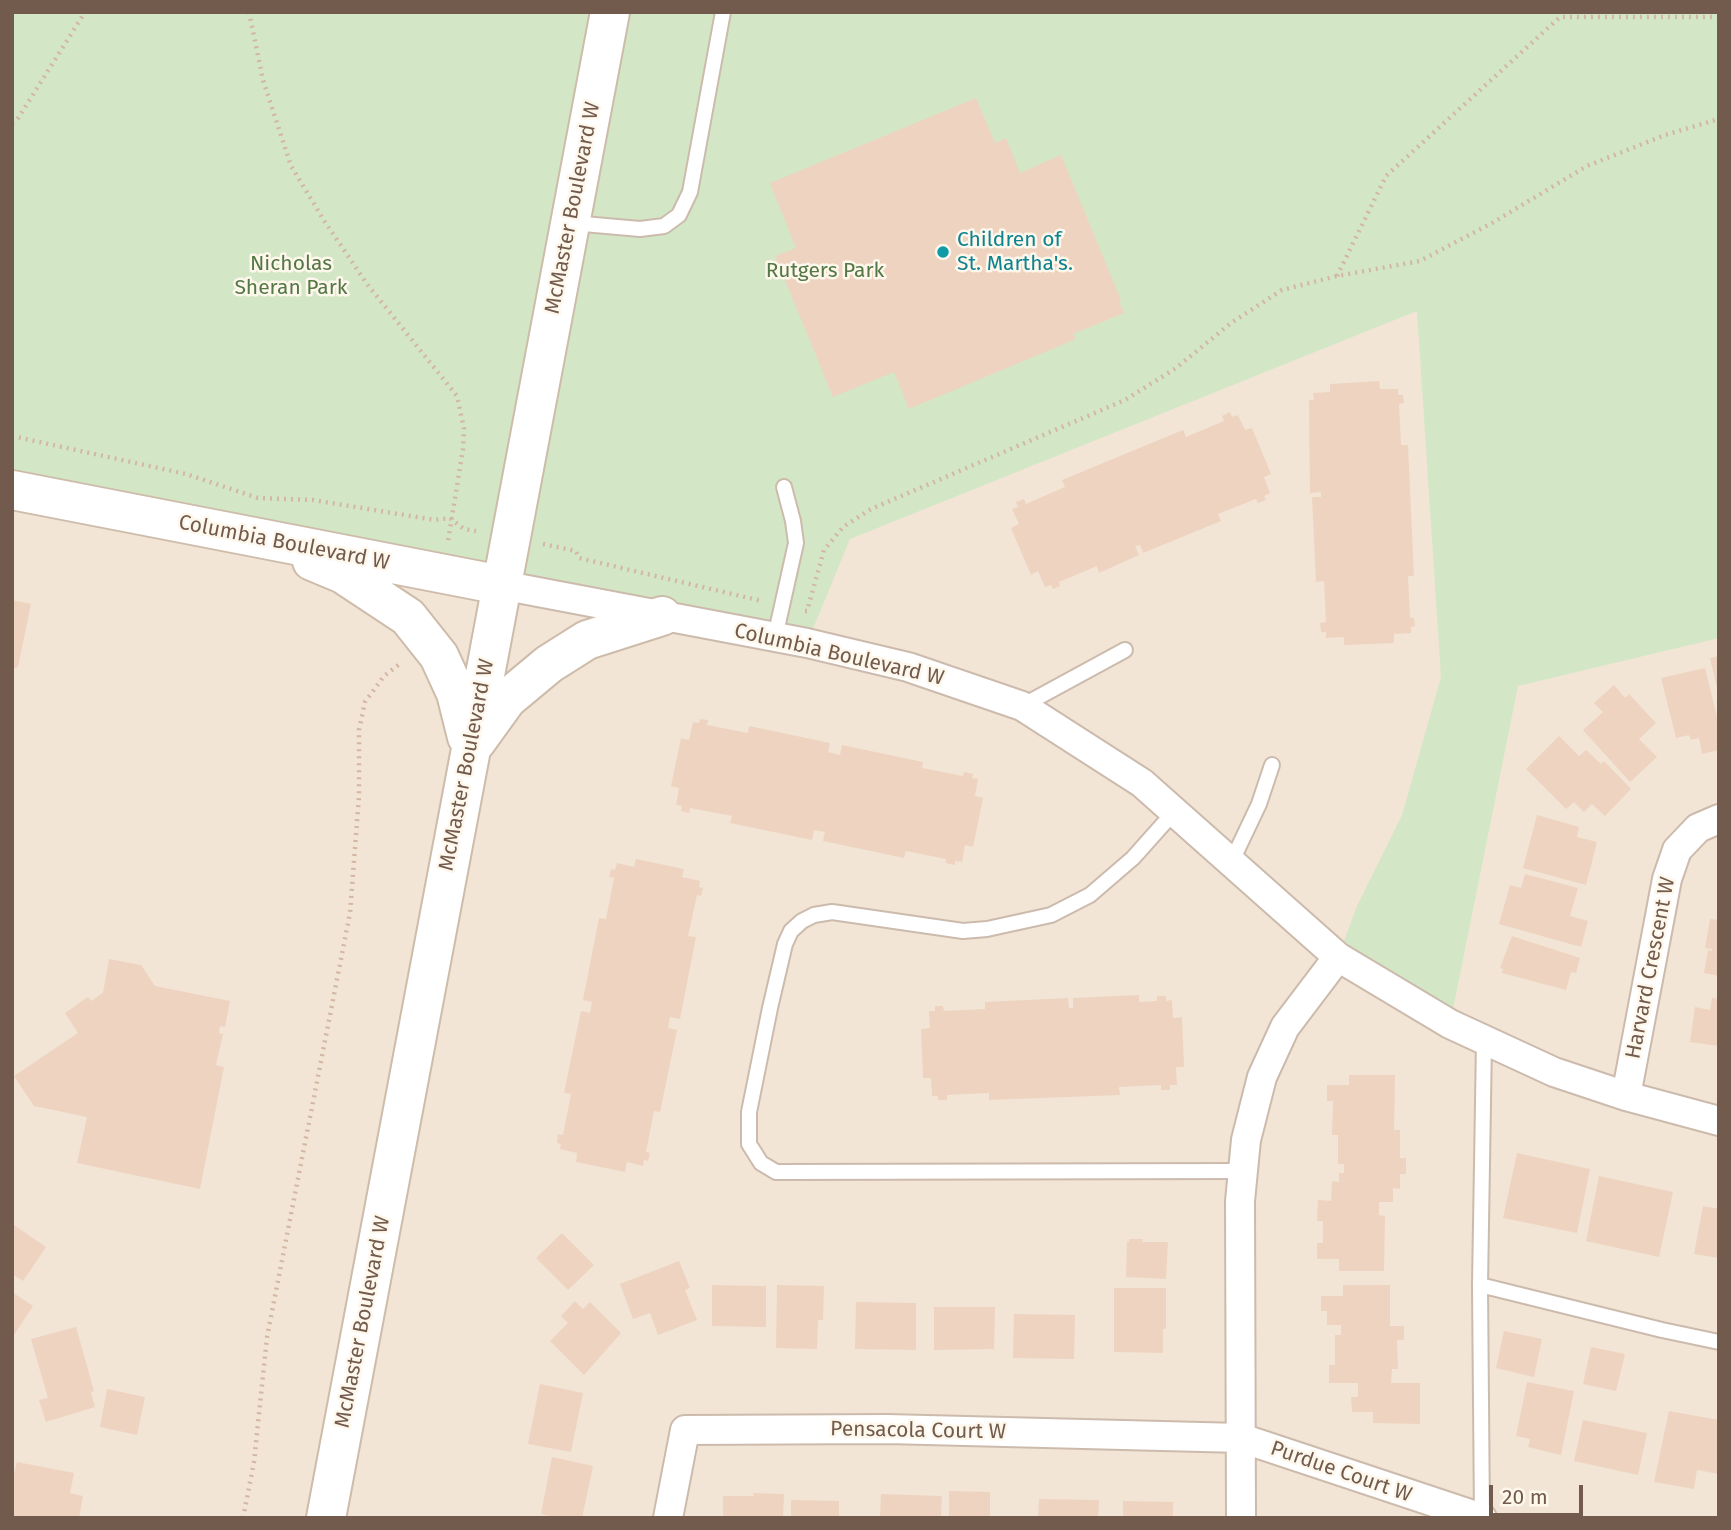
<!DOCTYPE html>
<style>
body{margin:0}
#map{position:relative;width:1731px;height:1530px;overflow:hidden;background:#fbf3e6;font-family:"Fira Sans",sans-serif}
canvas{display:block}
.frame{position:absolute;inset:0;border:14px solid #725b4d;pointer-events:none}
.scale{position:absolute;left:1489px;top:1485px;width:94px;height:32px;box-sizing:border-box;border:4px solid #725b4d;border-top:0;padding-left:9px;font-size:21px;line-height:24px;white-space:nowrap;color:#725b4d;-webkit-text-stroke:5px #fef7ec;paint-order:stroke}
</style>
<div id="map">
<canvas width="1731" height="1530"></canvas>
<div class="frame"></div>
<div class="scale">20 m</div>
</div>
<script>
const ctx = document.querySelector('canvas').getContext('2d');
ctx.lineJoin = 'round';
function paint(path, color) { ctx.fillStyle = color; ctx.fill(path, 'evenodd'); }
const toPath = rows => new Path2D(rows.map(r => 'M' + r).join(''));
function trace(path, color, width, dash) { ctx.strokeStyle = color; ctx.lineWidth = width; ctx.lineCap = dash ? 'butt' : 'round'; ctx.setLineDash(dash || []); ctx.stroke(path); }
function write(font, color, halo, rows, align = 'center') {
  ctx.font = font + ' "Fira Sans",sans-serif'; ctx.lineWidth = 5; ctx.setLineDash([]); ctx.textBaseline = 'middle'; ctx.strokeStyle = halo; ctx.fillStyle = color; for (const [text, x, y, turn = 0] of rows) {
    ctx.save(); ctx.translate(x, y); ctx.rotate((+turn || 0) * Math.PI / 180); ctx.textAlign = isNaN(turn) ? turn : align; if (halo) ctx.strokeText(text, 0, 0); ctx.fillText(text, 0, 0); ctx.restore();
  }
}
const residential = toPath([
 [12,12,1719,12,1719,1518,12,1518]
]);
const green = toPath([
 [12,12,1719,12,1719,638,1518,686,1450,1024,1338,957,1357,906,1402,815,1441,677,1417,311,850,539,807,643,12,490]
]);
const building = toPath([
 [976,98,995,143,1006,138,1020,173,1061,155,1121,300,1119,301,1124,313,1073,334,1076,339,909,409,894,372,833,397,775,256,796,248,770,183],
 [1379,381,1380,389,1398,389,1398,395,1403,395,1404,403,1399,404,1401,445,1408,445,1414,576,1408,576,1410,618,1414,618,1415,626,1411,627,1411,633,1394,634,1394,643,1344,645,1344,637,1326,638,1326,632,1321,632,1320,623,1326,622,1324,581,1316,582,1312,497,1321,497,1321,492,1310,493,1309,400,1314,400,1313,393,1330,392,1330,384],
 [1230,412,1232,417,1238,415,1245,430,1252,428,1271,474,1264,477,1270,493,1264,496,1266,500,1258,503,1256,499,1218,514,1221,521,1143,553,1140,545,1135,546,1139,555,1099,573,1097,566,1059,582,1060,586,1053,589,1051,585,1045,587,1038,571,1031,575,1011,528,1019,524,1012,509,1018,507,1016,502,1024,499,1026,504,1065,487,1062,480,1183,430,1186,437,1224,421,1222,416],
 [12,600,31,604,18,667,12,669],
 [1719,656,1719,692,1718,692,1710,658],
 [1705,668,1719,725,1719,750,1702,754,1699,738,1691,740,1689,735,1676,738,1661,678],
 [1614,685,1625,698,1629,694,1656,723,1639,739,1657,757,1630,782,1583,730,1603,712,1594,703],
 [700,719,708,720,707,725,748,733,749,726,830,743,828,752,840,755,842,745,923,762,922,768,963,776,964,772,973,774,972,778,978,779,975,796,983,798,973,847,965,845,962,862,955,861,955,865,946,863,946,859,906,851,904,858,823,841,825,832,814,830,812,840,730,823,732,816,690,808,689,813,681,811,682,806,676,805,679,788,671,786,681,738,689,740,693,722,699,723],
 [1559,736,1579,756,1586,750,1601,764,1604,761,1631,789,1605,816,1592,804,1584,812,1574,802,1566,809,1526,769],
 [1537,815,1579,827,1577,837,1597,842,1586,885,1523,868],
 [636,859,684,869,682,877,700,881,699,887,703,888,701,896,697,895,688,936,696,937,680,1019,670,1017,668,1028,677,1030,660,1112,654,1111,646,1152,650,1153,648,1161,644,1160,643,1166,627,1162,625,1172,576,1162,577,1153,560,1149,561,1144,557,1143,558,1134,563,1135,571,1094,564,1093,581,1011,590,1013,592,1002,583,1000,599,918,606,919,614,878,609,877,611,869,615,870,617,863,634,867],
 [1525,874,1578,888,1570,916,1588,921,1581,947,1499,924,1510,885,1521,888],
 [1710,919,1719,920,1719,976,1704,973,1708,950,1712,951,1712,949,1705,948],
 [1512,936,1580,958,1576,973,1571,972,1566,990,1502,973,1503,969,1500,968],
 [109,959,141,965,155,986,230,1001,225,1027,220,1026,219,1033,223,1034,216,1065,224,1067,200,1189,77,1163,87,1117,34,1106,14,1076,78,1033,65,1013,88,997,91,1001,103,993],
 [1139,995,1139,1002,1157,1001,1157,996,1166,996,1166,1001,1172,1000,1173,1018,1182,1017,1184,1067,1176,1067,1177,1085,1170,1085,1170,1090,1161,1090,1161,1085,1119,1087,1120,1095,989,1100,989,1093,947,1095,947,1100,938,1100,938,1096,932,1096,931,1078,923,1078,921,1029,930,1028,929,1011,935,1011,935,1006,943,1006,944,1011,985,1009,985,1002,1068,998,1069,1008,1073,1008,1073,998],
 [1712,998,1719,999,1719,1046,1690,1042,1695,1007,1710,1010],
 [1349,1075,1395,1075,1394,1130,1400,1130,1400,1158,1406,1158,1406,1174,1400,1174,1400,1189,1393,1188,1393,1202,1379,1202,1379,1215,1385,1216,1384,1271,1339,1271,1339,1259,1317,1259,1317,1243,1323,1243,1323,1221,1317,1221,1318,1200,1331,1201,1332,1181,1339,1182,1339,1173,1344,1173,1344,1164,1338,1164,1338,1135,1332,1135,1333,1101,1327,1101,1327,1085,1349,1085],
 [1517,1153,1590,1169,1577,1233,1503,1218],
 [1599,1176,1673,1192,1659,1257,1586,1241],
 [1703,1206,1719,1209,1719,1258,1694,1254],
 [14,1225,46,1247,23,1281,12,1274],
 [562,1233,594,1265,568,1290,536,1258],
 [1129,1239,1143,1239,1142,1242,1168,1242,1166,1279,1126,1277,1127,1241,1129,1242],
 [679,1261,690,1288,685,1290,697,1320,658,1335,650,1313,633,1319,620,1284],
 [712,1285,766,1286,766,1327,712,1326],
 [777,1285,824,1286,823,1320,818,1320,817,1349,776,1348],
 [1343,1285,1390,1285,1390,1326,1404,1326,1404,1340,1397,1340,1398,1369,1392,1369,1391,1383,1420,1383,1420,1424,1373,1423,1373,1412,1352,1412,1351,1397,1358,1397,1358,1383,1329,1383,1329,1365,1335,1365,1335,1335,1341,1335,1341,1325,1327,1325,1327,1311,1321,1311,1321,1296,1343,1296],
 [1114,1288,1166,1288,1166,1329,1163,1329,1163,1353,1114,1352],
 [12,1292,33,1306,12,1338],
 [575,1301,583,1309,590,1302,621,1333,584,1375,550,1341,568,1323,561,1316],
 [856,1302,916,1303,916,1350,855,1349],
 [934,1307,995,1307,994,1349,934,1350],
 [1014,1314,1075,1315,1074,1359,1013,1358],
 [76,1327,94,1391,91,1392,95,1407,46,1422,39,1400,48,1398,31,1339],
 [1504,1331,1542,1339,1534,1377,1496,1368],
 [1591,1347,1625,1354,1616,1391,1583,1384],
 [1527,1382,1574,1391,1561,1455,1528,1447,1530,1439,1516,1436],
 [540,1384,583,1393,571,1452,528,1444],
 [107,1389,145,1397,137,1435,100,1427],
 [1669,1411,1719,1420,1719,1474,1697,1470,1694,1489,1654,1482],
 [1583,1420,1647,1433,1638,1475,1574,1461],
 [552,1457,593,1466,582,1518,559,1518,541,1514],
 [17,1462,74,1473,70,1493,83,1496,79,1518,12,1517,12,1482],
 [949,1491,990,1492,990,1518,949,1518],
 [753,1493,784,1494,783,1518,723,1518,723,1496,754,1496],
 [881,1494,942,1496,941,1518,880,1518],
 [1039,1499,1099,1500,1098,1518,1038,1518],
 [791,1500,839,1501,839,1518,791,1518],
 [1123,1501,1173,1502,1173,1518,1123,1518]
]);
const path = toPath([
 [249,12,263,80,291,166,325,222,367,284,457,396,464,429,463,449,448,541],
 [12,123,17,120,85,12],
 [1337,276,1386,176,1560,17,1719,17],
 [12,436,186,474,258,498,313,500,435,520,450,518,464,529,476,531],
 [543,544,576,551,579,558,762,601],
 [805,611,807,611,824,550,843,527,871,509,1125,400,1176,368,1231,323,1282,290,1337,276,1420,261,1492,223,1587,166,1665,135,1719,119],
 [243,1518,254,1462,267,1337,350,913,359,796,359,730,365,702,384,676,401,663]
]);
const lane = toPath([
 [572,223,640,229,664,226,679,215,690,192,723,12],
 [775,637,796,543,793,521,784,487],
 [1022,706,1125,650],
 [1174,812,1133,858,1090,895,1051,915,987,929,963,931,832,912,814,915,802,921,791,931,785,944,770,1008,749,1112,749,1144,761,1163,776,1172,1243,1171],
 [1231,863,1259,804,1272,765],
 [1480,1285,1662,1330,1719,1342],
 [1482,1518,1480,1285,1484,1041]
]);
const street = toPath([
 [501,585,807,643,908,667,1022,706,1142,783,1338,957,1450,1024,1554,1072,1626,1096,1719,1121],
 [1626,1096,1667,879,1677,850,1698,828,1719,819],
 [668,1518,685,1430,887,1429,1241,1438,1482,1518],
 [1241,1518,1240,1201,1246,1140,1262,1077,1285,1027,1338,957]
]);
const secondary = toPath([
 [12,490,501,585],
 [312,561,343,574,408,617,439,656,456,693,467,737],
 [476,742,507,699,549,664,587,640,662,616],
 [326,1518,610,12]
]);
const markers = [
 [943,252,7,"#0f9aa8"]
];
const streetNames = [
 ["McMaster Boulevard W",573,208,-79],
 ["Columbia Boulevard W",284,543,11],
 ["Columbia Boulevard W",839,655,13],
 ["McMaster Boulevard W",467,765,-79],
 ["Harvard Crescent W",1651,968,-79],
 ["McMaster Boulevard W",363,1322,-79],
 ["Pensacola Court W",918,1431,1],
 ["Purdue Court W",1341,1472,19]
];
const cultureNames = [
 ["Children of",957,240],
 ["St. Martha's.",957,264]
];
const parkNames = [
 ["Nicholas",291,264],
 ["Sheran Park",291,288],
 ["Rutgers Park",825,271]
];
paint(residential, '#f2e5d5');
paint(green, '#d3e7c6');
paint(building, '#eed3c0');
trace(lane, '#ccbbad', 18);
trace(street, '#ccbbad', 32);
trace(secondary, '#cebcab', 42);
trace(path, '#d3b7a3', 4.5, [2, 5]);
trace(lane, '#fff', 14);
trace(street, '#fff', 28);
trace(secondary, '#fff', 38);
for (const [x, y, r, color] of markers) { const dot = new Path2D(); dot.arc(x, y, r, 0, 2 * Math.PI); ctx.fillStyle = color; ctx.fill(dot); trace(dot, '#fef7ec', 2.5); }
write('21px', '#725b4d', '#fef7ec', streetNames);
write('21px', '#0d838f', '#fef7ec', cultureNames, 'left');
write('21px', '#547845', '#fef7ec', parkNames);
</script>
